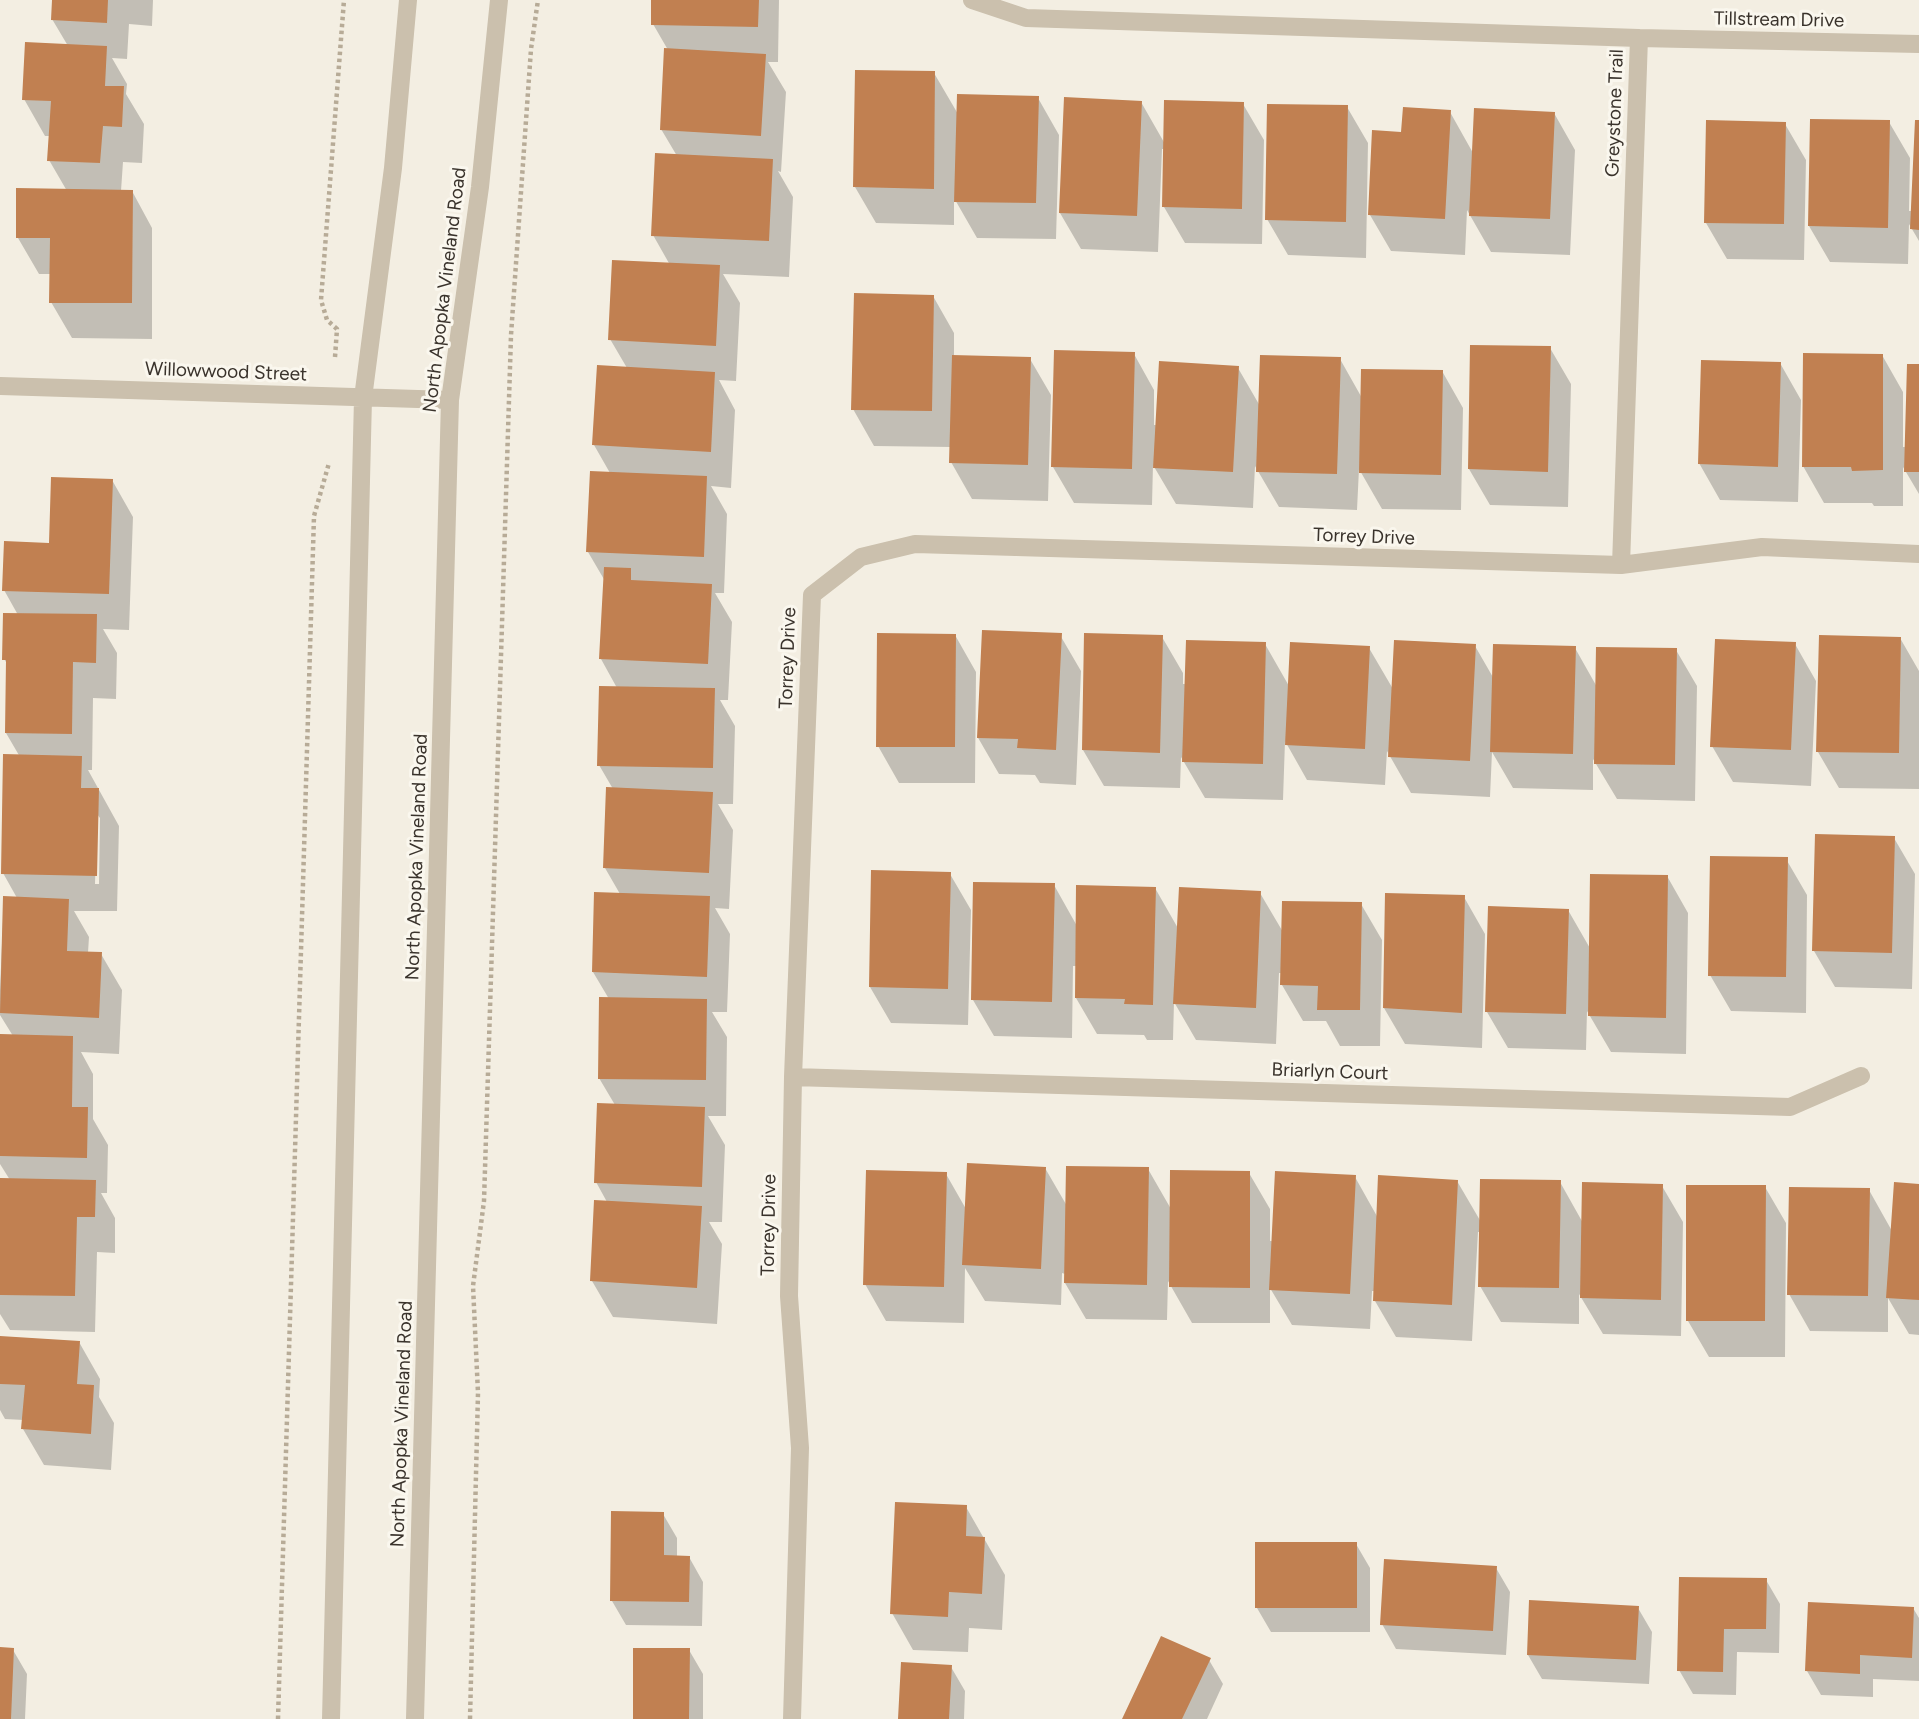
<!DOCTYPE html>
<style>
body{margin:0}
canvas{display:block;background:#f3eee2}
</style>
<canvas width="1919" height="1719"></canvas>
<script>
const ctx = document.querySelector('canvas').getContext('2d');
ctx.lineJoin = 'round';
function paint(path, color) { ctx.fillStyle = color; ctx.fill(path, 'evenodd'); }
const toPath = rows => new Path2D(rows.map(r => 'M' + r).join(''));
function trace(path, color, width, dash) { ctx.strokeStyle = color; ctx.lineWidth = width; ctx.lineCap = dash ? 'butt' : 'round'; ctx.setLineDash(dash || []); ctx.stroke(path); }
function write(font, color, halo, rows, align = 'center') {
  ctx.font = font + ' Figtree,sans-serif'; ctx.lineWidth = 6; ctx.setLineDash([]); ctx.textBaseline = 'middle'; ctx.strokeStyle = halo; ctx.fillStyle = color; for (const [text, x, y, turn = 0] of rows) {
    ctx.save(); ctx.translate(x, y); ctx.rotate((+turn || 0) * Math.PI / 180); ctx.textAlign = isNaN(turn) ? turn : align; if (halo) ctx.strokeText(text, 0, 0); ctx.fillText(text, 0, 0); ctx.restore();
  }
}
const shadow = toPath([
 [54,0,153,0,152,26,129,24,127,59,112,58,127,84,126,94,144,124,142,163,123,162,121,191,132,191,152,228,152,339,72,338,51,302,51,274,39,274,18,238,67,191,49,160,51,136,45,136,24,99,68,46,52,19],
 [653,0,779,0,778,62,768,62,786,92,781,172,778,171,793,197,789,277,723,274,740,303,736,381,719,380,735,410,731,488,711,486,727,514,724,593,715,593,732,622,728,700,720,700,735,726,733,804,718,804,733,830,729,909,715,908,730,934,727,1012,712,1012,727,1037,726,1116,708,1116,725,1145,722,1222,709,1222,722,1244,717,1324,613,1317,592,1281,607,1202,596,1182,615,1105,599,1078,609,999,593,972,620,894,605,868,613,789,599,765,617,688,601,659,605,581,588,552,610,473,594,445,627,368,610,339,670,265,653,235,677,156,661,129,668,50,653,24],
 [934,73,958,114,1038,98,1059,135,1056,239,977,238,954,198,954,225,876,223,855,187],
 [1141,102,1165,144,1243,104,1264,140,1262,244,1185,243,1164,207,1165,149,1162,149,1158,252,1081,249,1060,213],
 [1347,107,1368,143,1366,258,1288,255,1267,219],
 [1450,112,1473,153,1554,113,1575,150,1570,255,1491,252,1467,210,1465,255,1391,251,1370,215],
 [1889,122,1910,158,1909,211,1913,211,1919,122,1919,241,1909,224,1908,264,1830,262,1809,226],
 [1785,124,1806,160,1804,260,1727,259,1706,223],
 [933,296,954,333,954,357,1030,359,1051,395,1048,501,972,499,951,462,951,447,874,446,853,409],
 [1550,348,1571,384,1568,507,1490,505,1469,469],
 [1134,354,1154,390,1154,425,1157,425,1238,368,1260,406,1340,359,1362,398,1442,371,1463,408,1461,510,1382,509,1359,469,1357,510,1279,507,1255,466,1253,508,1176,504,1153,465,1152,505,1074,503,1053,467],
 [1882,355,1903,392,1903,447,1906,447,1919,366,1919,494,1903,467,1903,506,1874,506,1872,503,1824,503,1803,466],
 [1780,363,1801,400,1798,502,1720,500,1699,463],
 [112,480,133,517,129,630,103,629,117,653,116,699,93,698,92,770,88,770,119,826,117,911,74,911,89,937,88,953,101,954,122,990,119,1054,81,1052,93,1074,93,1119,108,1145,107,1193,101,1193,115,1218,115,1253,97,1252,95,1332,10,1330,0,1314,0,1180,10,1180,0,1164,0,1036,13,1036,0,1015,0,990,4,897,17,898,3,873,20,757,6,733,8,665,4,659,18,615,4,590],
 [97,814,100,818,99,884,95,884],
 [955,635,976,672,975,783,899,783,878,746],
 [1060,635,1081,671,1076,785,1040,783,1035,775,999,774,977,736],
 [1162,637,1183,673,1183,684,1186,684,1265,644,1289,686,1369,648,1393,689,1475,646,1494,679,1575,648,1597,687,1676,650,1697,686,1695,801,1617,799,1593,759,1593,790,1513,788,1492,752,1490,797,1411,793,1387,751,1385,785,1307,780,1285,741,1283,800,1205,798,1181,757,1180,788,1104,786,1083,750],
 [1900,638,1919,671,1919,789,1839,788,1818,752],
 [1795,644,1816,681,1811,786,1733,782,1712,746],
 [1894,838,1915,874,1912,989,1835,987,1814,951],
 [1786,859,1807,895,1806,1013,1731,1011,1710,975],
 [950,874,971,910,968,1025,891,1023,870,987],
 [1667,876,1688,913,1686,1054,1611,1052,1587,1011,1586,1050,1508,1048,1487,1012,1568,910,1591,950],
 [1054,885,1077,926,1155,888,1179,930,1260,893,1283,932,1361,904,1382,940,1380,1046,1340,1046,1326,1021,1303,1021,1282,985,1282,973,1279,973,1276,1044,1196,1040,1174,1002,1173,1040,1147,1040,1144,1035,1097,1034,1076,998,1077,966,1073,966,1072,1038,994,1036,973,1000],
 [1464,897,1485,934,1482,1048,1405,1044,1384,1008],
 [1045,1168,1067,1206,1148,1169,1171,1209,1249,1173,1270,1209,1270,1241,1273,1241,1355,1177,1378,1218,1457,1181,1481,1222,1560,1182,1583,1223,1662,1186,1683,1222,1681,1336,1603,1334,1579,1294,1579,1324,1501,1322,1480,1286,1481,1232,1478,1232,1472,1341,1396,1337,1375,1301,1375,1291,1372,1291,1370,1329,1292,1325,1270,1288,1270,1323,1192,1323,1168,1281,1167,1320,1086,1319,1065,1283,1065,1274,1062,1273,1061,1305,985,1301,965,1268,964,1323,886,1321,865,1284,946,1174,966,1209],
 [1919,1186,1919,1335,1909,1334,1888,1298,1888,1332,1810,1331,1789,1294,1869,1190,1892,1231],
 [1765,1187,1786,1223,1785,1357,1709,1357,1688,1321],
 [0,1337,79,1342,100,1379,99,1397,114,1423,111,1470,44,1465,23,1429,24,1420,5,1419,0,1410],
 [966,1507,1005,1575,1002,1630,969,1628,968,1652,913,1650,892,1613],
 [663,1514,677,1538,677,1557,689,1557,703,1582,702,1626,626,1625,612,1601],
 [1356,1544,1370,1568,1370,1632,1271,1632,1257,1608],
 [1496,1568,1510,1592,1506,1655,1396,1649,1382,1624],
 [1766,1580,1780,1604,1779,1653,1737,1652,1736,1695,1693,1694,1679,1670],
 [1638,1608,1652,1632,1649,1684,1542,1679,1528,1655],
 [1913,1608,1919,1618,1919,1681,1873,1679,1873,1697,1821,1695,1807,1671],
 [0,1649,13,1650,27,1674,25,1719,0,1719],
 [689,1650,703,1674,703,1719,635,1719],
 [1209,1660,1223,1684,1207,1719,1124,1719],
 [951,1667,965,1691,964,1719,900,1719]
]);
const building = toPath([
 [52,0,108,0,107,23,51,20],
 [651,0,759,0,758,27,651,25],
 [25,42,107,46,105,86,124,86,122,127,103,126,100,163,47,161,51,101,22,100],
 [664,48,766,54,761,136,660,130],
 [855,70,935,71,934,189,853,187],
 [957,94,1039,96,1036,203,954,202],
 [1064,97,1142,101,1137,216,1059,213],
 [1164,100,1244,102,1242,209,1162,207],
 [1267,104,1348,105,1346,222,1265,220],
 [1403,107,1451,110,1445,219,1368,215,1372,130,1401,132],
 [1474,108,1555,112,1550,219,1469,216],
 [1810,119,1890,120,1888,228,1808,226],
 [1706,120,1786,122,1784,224,1704,223],
 [1915,120,1919,120,1919,230,1910,229],
 [655,153,773,159,769,241,651,236],
 [16,188,133,190,132,303,49,303,50,238,16,238],
 [612,260,720,265,716,346,608,340],
 [854,293,934,295,932,411,851,410],
 [1470,345,1551,346,1548,472,1468,469],
 [1054,350,1135,352,1132,469,1051,467],
 [1803,353,1883,354,1883,470,1852,471,1851,467,1802,467],
 [952,355,1031,357,1028,465,949,463],
 [1260,355,1341,357,1337,474,1256,472],
 [1701,360,1781,362,1778,467,1698,464],
 [1159,361,1239,366,1233,472,1153,468],
 [1907,364,1919,364,1919,472,1904,472],
 [597,365,715,372,711,452,592,445],
 [1361,369,1443,370,1441,475,1359,473],
 [590,471,707,476,704,557,586,552],
 [51,477,113,479,109,594,2,591,4,541,49,543],
 [604,567,631,568,631,580,712,584,708,664,599,659],
 [3,613,97,614,96,663,73,662,72,734,5,733,6,660,2,660],
 [982,630,1062,633,1056,750,1017,748,1018,739,977,738],
 [877,633,956,634,955,747,876,747],
 [1084,633,1163,635,1160,753,1082,750],
 [1819,635,1901,637,1899,753,1816,752],
 [1715,639,1796,642,1791,750,1710,747],
 [1186,640,1266,642,1263,764,1182,762],
 [1394,640,1476,644,1470,761,1388,757],
 [1290,642,1370,646,1365,749,1285,745],
 [1493,644,1576,646,1573,754,1490,752],
 [1596,647,1677,648,1675,765,1594,764],
 [599,686,715,688,713,768,597,766],
 [3,754,82,756,81,788,99,788,97,876,1,874],
 [606,787,713,792,709,873,603,868],
 [1815,834,1895,836,1892,953,1812,951],
 [1710,856,1788,857,1786,977,1708,976],
 [871,870,951,872,948,989,869,987],
 [1590,874,1668,875,1666,1018,1588,1016],
 [973,882,1055,883,1052,1002,971,1000],
 [1076,885,1156,887,1153,1005,1124,1004,1125,999,1075,998],
 [1179,887,1261,891,1256,1008,1173,1004],
 [594,892,710,896,707,977,592,972],
 [1385,893,1465,895,1462,1013,1383,1008],
 [3,896,69,899,67,951,102,952,99,1018,0,1013],
 [1282,901,1362,902,1360,1010,1317,1010,1318,986,1280,985],
 [1488,906,1569,909,1566,1014,1485,1012],
 [599,997,707,999,706,1080,598,1079],
 [0,1034,73,1036,72,1107,88,1107,87,1158,0,1156],
 [597,1103,705,1107,702,1187,594,1183],
 [967,1163,1046,1167,1041,1269,962,1265],
 [1066,1166,1149,1167,1147,1285,1064,1283],
 [866,1170,947,1172,944,1287,863,1285],
 [1170,1170,1250,1171,1250,1288,1169,1287],
 [1275,1171,1356,1175,1350,1294,1269,1290],
 [1378,1175,1458,1180,1452,1305,1373,1301],
 [0,1178,96,1180,95,1217,77,1217,75,1296,0,1295],
 [1480,1179,1561,1180,1559,1288,1478,1287],
 [1582,1182,1663,1184,1661,1300,1580,1298],
 [1894,1182,1919,1184,1919,1300,1886,1298],
 [1686,1185,1766,1185,1765,1321,1686,1321],
 [1789,1187,1870,1188,1868,1296,1787,1295],
 [594,1200,702,1206,697,1288,590,1281],
 [0,1336,80,1341,77,1384,94,1385,91,1434,21,1429,25,1385,0,1384],
 [895,1502,967,1505,966,1536,985,1537,982,1594,949,1592,948,1617,890,1614],
 [611,1511,664,1512,664,1555,690,1556,689,1602,610,1601],
 [1255,1542,1357,1542,1357,1608,1255,1608],
 [1384,1559,1497,1566,1493,1631,1380,1625],
 [1679,1577,1767,1578,1766,1629,1724,1629,1723,1672,1677,1671],
 [1529,1600,1639,1606,1636,1660,1527,1655],
 [1808,1602,1914,1607,1912,1658,1860,1655,1860,1674,1805,1671],
 [1161,1636,1211,1658,1182,1719,1122,1719],
 [0,1647,14,1648,11,1719,0,1719],
 [633,1648,690,1648,689,1719,633,1719],
 [901,1662,952,1665,949,1719,898,1719]
]);
const path = toPath([
 [335,357,337,329,327,320,321,300,344,0],
 [278,1719,314,516,329,463],
 [470,1719,478,1393,473,1286,484,1201,511,335,531,49,538,0]
]);
const minor = toPath([
 [972,0,1026,18,1639,38,1919,44],
 [0,386,450,400],
 [1621,565,1639,38],
 [793,1077,1790,1107,1861,1076],
 [331,1719,363,398,393,168,408,0],
 [415,1719,450,400,480,187,499,0],
 [792,1719,800,1448,789,1296,793,1077,812,595,861,557,915,544,1621,565,1762,547,1919,554]
]);
const streetNames = [
 ["Tillstream Drive",1779,20,1],
 ["Greystone Trail",1615,113,-88],
 ["North Apopka Vineland Road",445,290,-83],
 ["Willowwood Street",226,372,2],
 ["Torrey Drive",1364,537,2],
 ["Torrey Drive",788,658,-88],
 ["North Apopka Vineland Road",417,857,-88],
 ["Briarlyn Court",1330,1072,2],
 ["Torrey Drive",769,1225,-89],
 ["North Apopka Vineland Road",402,1424,-88]
];
paint(shadow, '#0003');
paint(building, '#c18051');
trace(path, '#b7ab97', 4.5, [3.5, 3.5]);
trace(minor, '#cbc0ad', 18);
write('19px', '#3a332c', '#faf7ee', streetNames);
</script>
